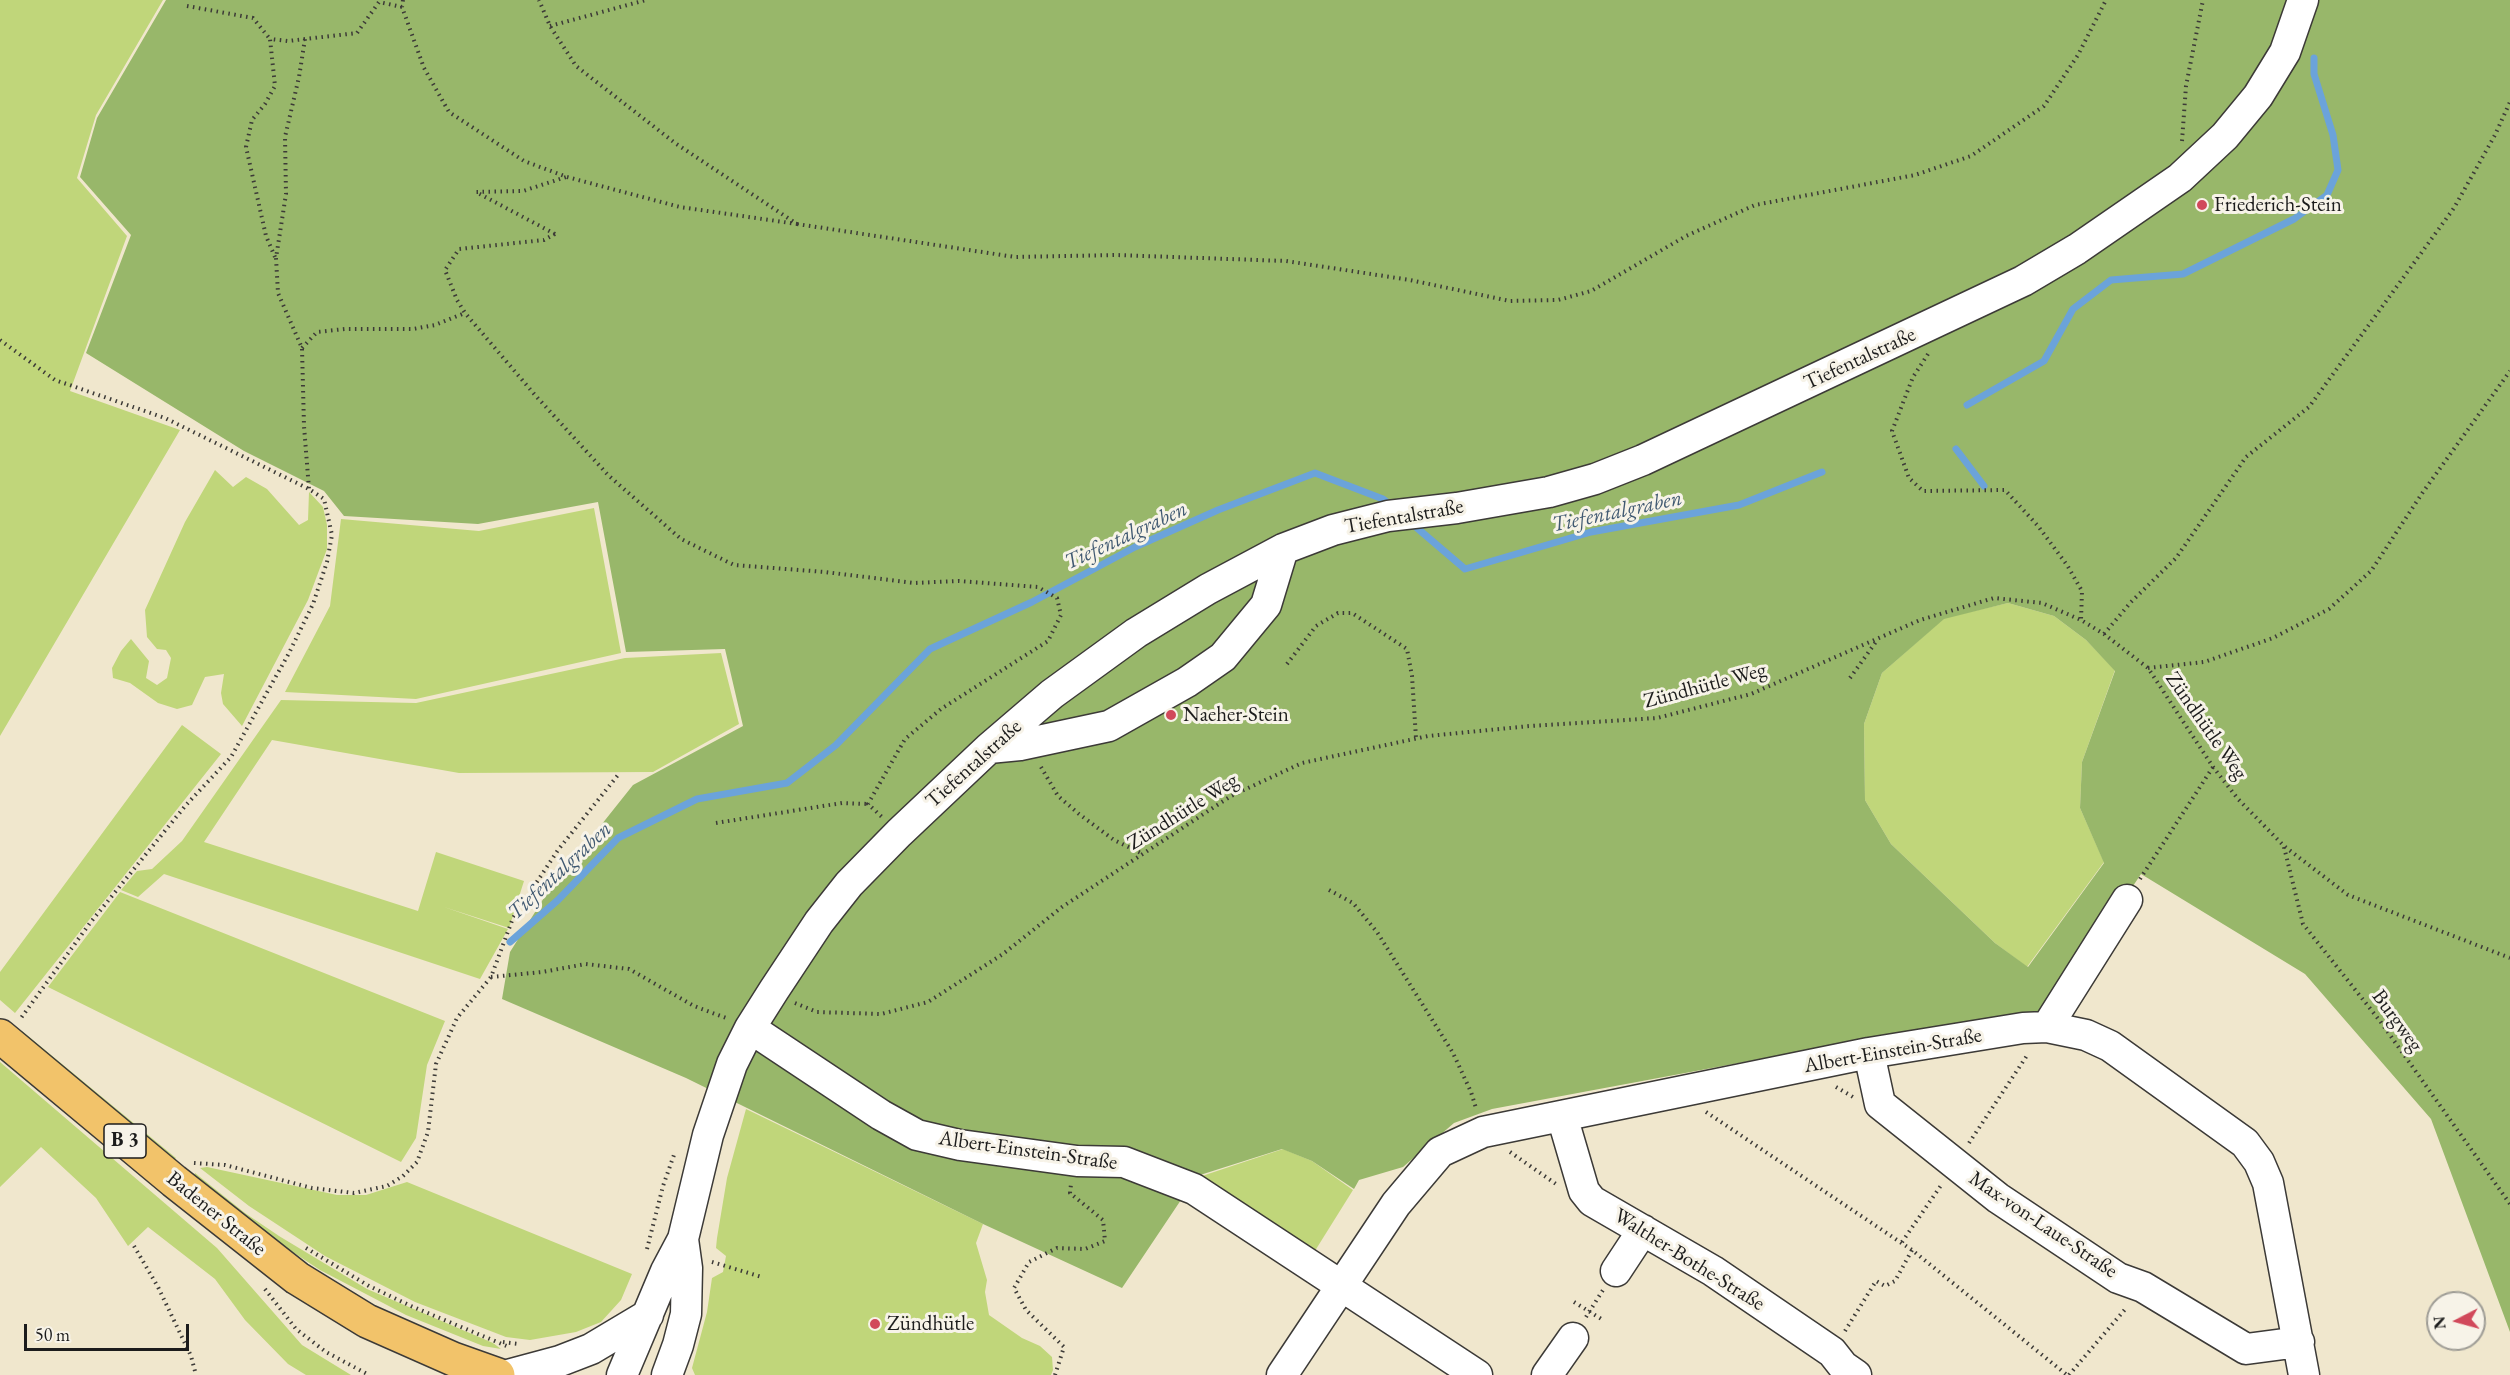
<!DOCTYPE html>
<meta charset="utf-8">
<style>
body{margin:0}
#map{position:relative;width:2510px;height:1375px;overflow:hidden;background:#f0e7cd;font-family:"EB Garamond",serif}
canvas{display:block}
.north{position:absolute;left:2426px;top:1291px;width:60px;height:60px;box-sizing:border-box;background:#f7f3e8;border:2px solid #9f9d96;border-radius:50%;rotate:264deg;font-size:16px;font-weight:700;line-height:24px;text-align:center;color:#1c1c1c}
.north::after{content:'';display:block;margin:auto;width:21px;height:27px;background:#d1495b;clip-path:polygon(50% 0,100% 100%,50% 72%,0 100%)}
.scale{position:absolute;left:24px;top:1324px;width:165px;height:27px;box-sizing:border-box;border:3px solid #1c1c1c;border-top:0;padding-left:8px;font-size:18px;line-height:21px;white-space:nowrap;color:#1c1c1c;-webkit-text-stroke:4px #f7f3e8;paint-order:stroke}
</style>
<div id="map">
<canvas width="2510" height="1375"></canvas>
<div class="north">N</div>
<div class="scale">50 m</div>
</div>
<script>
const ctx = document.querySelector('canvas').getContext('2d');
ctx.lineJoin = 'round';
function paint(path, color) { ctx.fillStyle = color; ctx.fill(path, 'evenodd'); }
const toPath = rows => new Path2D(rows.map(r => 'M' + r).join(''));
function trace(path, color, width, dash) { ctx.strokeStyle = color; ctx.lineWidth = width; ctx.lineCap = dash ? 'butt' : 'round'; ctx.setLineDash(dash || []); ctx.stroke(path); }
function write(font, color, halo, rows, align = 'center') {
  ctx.font = font + ' "EB Garamond",serif'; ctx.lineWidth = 6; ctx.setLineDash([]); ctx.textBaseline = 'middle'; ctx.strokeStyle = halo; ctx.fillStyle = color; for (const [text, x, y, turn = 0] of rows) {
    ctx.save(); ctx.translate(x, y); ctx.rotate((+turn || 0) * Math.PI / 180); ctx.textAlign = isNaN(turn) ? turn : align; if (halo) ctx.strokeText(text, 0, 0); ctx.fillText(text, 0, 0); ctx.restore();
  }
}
const green = toPath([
 [0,0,163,0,96,115,77,178,127,236,70,391,180,430,0,736],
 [215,470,233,487,246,477,267,489,299,525,308,520,309,492,323,507,327,525,327,549,308,600,242,726,223,704,221,693,224,674,205,677,192,705,177,709,158,703,130,683,113,678,112,668,121,651,131,639,149,661,146,678,157,685,167,678,171,658,166,650,157,649,147,637,145,610,185,522],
 [594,508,621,653,416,699,285,692,330,606,341,519,479,531],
 [2008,603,2054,616,2086,640,2115,670,2082,762,2080,808,2104,862,2027,967,1995,943,1891,844,1865,800,1864,724,1882,673,1944,618],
 [721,653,739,724,653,772,459,773,272,740,204,842,418,911,436,852,524,881,509,928,444,907,508,929,480,979,164,874,138,897,121,890,137,871,152,869,182,841,281,700,416,703,625,658],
 [182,725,221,754,15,1013,0,1000,0,972],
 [120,892,445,1021,427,1065,416,1138,401,1162,48,987],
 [22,1031,176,1158,172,1162,22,1037],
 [0,1062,217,1248,302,1345,351,1375,306,1375,288,1364,245,1320,215,1279,148,1227,128,1246,96,1198,41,1147,0,1187],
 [746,1109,983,1224,976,1243,987,1280,985,1292,989,1315,1022,1338,1040,1346,1052,1357,1053,1370,1051,1375,695,1375,692,1368,707,1312,712,1278,723,1272,726,1256,716,1248,717,1238,727,1178],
 [1283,1149,1312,1161,1353,1190,1313,1254,1199,1177],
 [207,1167,337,1195,366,1195,407,1182,632,1274,621,1300,601,1322,576,1332,530,1340,506,1337,415,1302,325,1256,249,1206,200,1168],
 [195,1173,245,1213,279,1236,367,1289,493,1343,501,1349,483,1346,406,1315,320,1270,276,1241,192,1180]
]);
const forest = toPath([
 [166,0,2510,0,2510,1332,2431,1119,2305,974,2141,874,2045,1018,1862,1040,1492,1109,1454,1123,1403,1167,1359,1180,1354,1189,1312,1161,1282,1149,1197,1176,1122,1288,983,1224,686,1078,502,999,510,952,547,893,633,785,743,726,725,649,626,652,598,502,478,524,344,516,324,491,244,451,86,353,131,235,80,177,97,118],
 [2008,603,2054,616,2086,640,2115,671,2082,762,2080,808,2104,863,2028,967,1995,943,1891,844,1865,800,1864,724,1882,673,1944,619]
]);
const stream = toPath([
 [1967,405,2044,361,2073,309,2111,280,2183,274,2294,219,2327,195,2338,170,2333,135,2314,74,2314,58],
 [1956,449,1984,486],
 [1410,522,1465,569,1591,532,1739,505,1822,472],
 [510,942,558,900,618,838,697,799,787,783,836,745,930,649,1032,602,1135,547,1218,510,1315,473,1383,499,1393,507]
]);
const path = toPath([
 [403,0,402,7,424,68,449,112,524,161,567,177,680,207,797,224,675,143,576,66,550,26,539,0],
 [187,6,253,18,270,39],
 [550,26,646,0],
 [305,39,299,77,285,137,286,194,276,258,278,293,302,348,304,426,309,489],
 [2182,141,2186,86,2203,0],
 [797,224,1015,257,1116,255,1286,261,1410,280,1510,301,1558,300,1591,291,1686,236,1755,205,1915,175,1971,156,2044,106,2078,55,2106,0],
 [555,234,544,240,459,249,445,270,457,300,465,313,535,395,608,475,681,539,734,565,825,572,914,583,959,581,1038,587,1057,598,1061,615,1048,641,941,709,905,739,868,804,882,817],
 [555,234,476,192,523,191,566,177],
 [275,257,266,236,246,147,252,120,265,104,275,86,270,39,288,41,357,33,379,2,402,7],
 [0,340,55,380,165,418,309,489,324,499,332,535,327,562,313,604,289,653,231,757,186,805,90,923,21,1018],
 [302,348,317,332,345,329,413,329,435,325,465,313],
 [1928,354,1913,377,1892,431,1909,478,1923,491,2005,490,2038,526,2067,565,2082,591,2081,620],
 [2104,634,2131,602,2176,558,2246,457,2309,407,2454,208,2495,135,2510,102],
 [1287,664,1316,626,1338,613,1352,613,1407,649,1412,676,1416,738],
 [2148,668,2204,662,2273,638,2329,609,2371,571,2423,492,2510,371],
 [1850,678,1878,639],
 [1041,767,1058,796,1079,814,1114,840,1143,854],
 [716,823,842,803,868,804],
 [2284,847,2303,924,2380,1021,2510,1204],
 [2140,879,2213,767],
 [1329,890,1353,903,1377,932,1453,1053,1471,1092,1476,1108],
 [491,977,542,972,586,964,629,969,694,1006,726,1018],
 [795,1003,817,1012,881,1014,928,1002,1003,954,1062,907,1231,796,1302,763,1428,736,1530,726,1657,718,1751,694,1920,620,1994,598,2042,603,2081,620,2104,634,2148,668,2213,767,2238,799,2284,846,2348,895,2510,958],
 [1836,1087,1853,1097],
 [1706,1112,1912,1250,2067,1375],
 [1969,1143,2028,1054],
 [1510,1152,1556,1184],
 [194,1163,225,1165,312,1188,354,1193,387,1186,403,1176,417,1162,428,1132,436,1064,457,1018,491,977,513,918,558,850,618,775],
 [1902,1242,1942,1184],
 [134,1246,158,1287,191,1356,196,1375],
 [306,1248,369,1286,411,1306,509,1347],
 [647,1249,663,1186,675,1152],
 [712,1262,762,1277],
 [265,1289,296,1329,326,1352,369,1375],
 [1574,1302,1603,1320],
 [1586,1317,1603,1290],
 [1845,1331,1876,1281,1885,1286,1895,1281,1912,1250],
 [503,1342,519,1344],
 [1055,1375,1064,1347,1026,1310,1014,1288,1029,1262,1057,1248,1085,1249,1105,1241,1103,1220,1070,1193,1071,1184],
 [2069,1375,2127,1307]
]);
const minor = toPath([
 [989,748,1020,745,1109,726,1187,682,1223,657,1266,605,1283,549],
 [2047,1027,2127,900],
 [750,1028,881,1115,917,1135,960,1145,1077,1161,1124,1162,1194,1189,1477,1375],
 [1869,1053,1880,1104,1998,1198,2118,1278,2143,1287,2246,1349,2299,1342],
 [1562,1116,1584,1191,1592,1201,1713,1271,1832,1352,1843,1366,1856,1375],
 [1616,1271,1643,1230],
 [508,1375,560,1361,591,1349,648,1315],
 [622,1375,666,1271,683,1239,708,1135,732,1064,750,1028,774,990,819,922,849,884,899,833,989,748,1052,694,1136,633,1208,589,1283,549,1333,530,1388,516,1457,508,1549,492,1595,479,1643,460,2023,281,2077,249,2180,178,2225,136,2258,96,2285,52,2303,0],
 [667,1375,678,1345,686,1314,687,1268,683,1239],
 [1282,1375,1396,1204,1440,1152,1483,1132,1869,1053,2023,1028,2047,1027,2086,1035,2110,1046,2245,1143,2259,1162,2268,1183,2304,1375],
 [1547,1375,1573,1338]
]);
const major = toPath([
 [0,1036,174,1181,297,1278,367,1321,453,1359,498,1375]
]);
const markers = [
 [2202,205,6,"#d1495b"],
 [1171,715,6,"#d1495b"],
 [875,1324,6,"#d1495b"]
];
const shields = [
 [125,1141,42]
];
const shieldNames = [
 ["B 3",125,1141]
];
const poiNames = [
 ["Friederich-Stein",2214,205],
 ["Naeher-Stein",1183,715],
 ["Zündhütle",887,1324]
];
const streetNames = [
 ["Tiefentalstraße",1860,359,-25],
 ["Tiefentalstraße",1404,517,-10],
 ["Zündhütle Weg",1705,686,-15],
 ["Zündhütle Weg",2206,726,55],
 ["Tiefentalstraße",974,764,-42],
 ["Zündhütle Weg",1183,812,-32],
 ["Burgweg",2397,1021,54],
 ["Albert-Einstein-Straße",1893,1051,-10],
 ["Albert-Einstein-Straße",1028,1151,8],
 ["Badener Straße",216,1214,39],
 ["Max-von-Laue-Straße",2043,1225,34],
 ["Walther-Bothe-Straße",1689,1260,32]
];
const waterNames = [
 ["Tiefentalgraben",1617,512,-12],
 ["Tiefentalgraben",1126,536,-25],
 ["Tiefentalgraben",560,871,-43]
];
paint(green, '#c0d67a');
paint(forest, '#98b76a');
trace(stream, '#6ba3da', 7);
trace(minor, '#3c3a37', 33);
trace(major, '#3c3a37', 36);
trace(path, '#3c3a37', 4, [1.5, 4.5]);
trace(minor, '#fff', 30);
trace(major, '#f2c36a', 33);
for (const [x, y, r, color] of markers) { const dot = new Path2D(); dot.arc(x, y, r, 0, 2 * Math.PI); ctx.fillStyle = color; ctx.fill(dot); trace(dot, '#f7f3e8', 2); }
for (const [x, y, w] of shields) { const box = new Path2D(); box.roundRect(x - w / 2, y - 17, w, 34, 4.5); ctx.fillStyle = '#f7f3e8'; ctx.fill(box); trace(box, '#1c1c1c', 1.5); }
write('bold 20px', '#1c1c1c', null, shieldNames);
write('21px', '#1c1c1c', '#f7f3e8', poiNames, 'left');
write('21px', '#1c1c1c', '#f7f3e8', streetNames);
write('italic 22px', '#405971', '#f7f3e8', waterNames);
</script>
